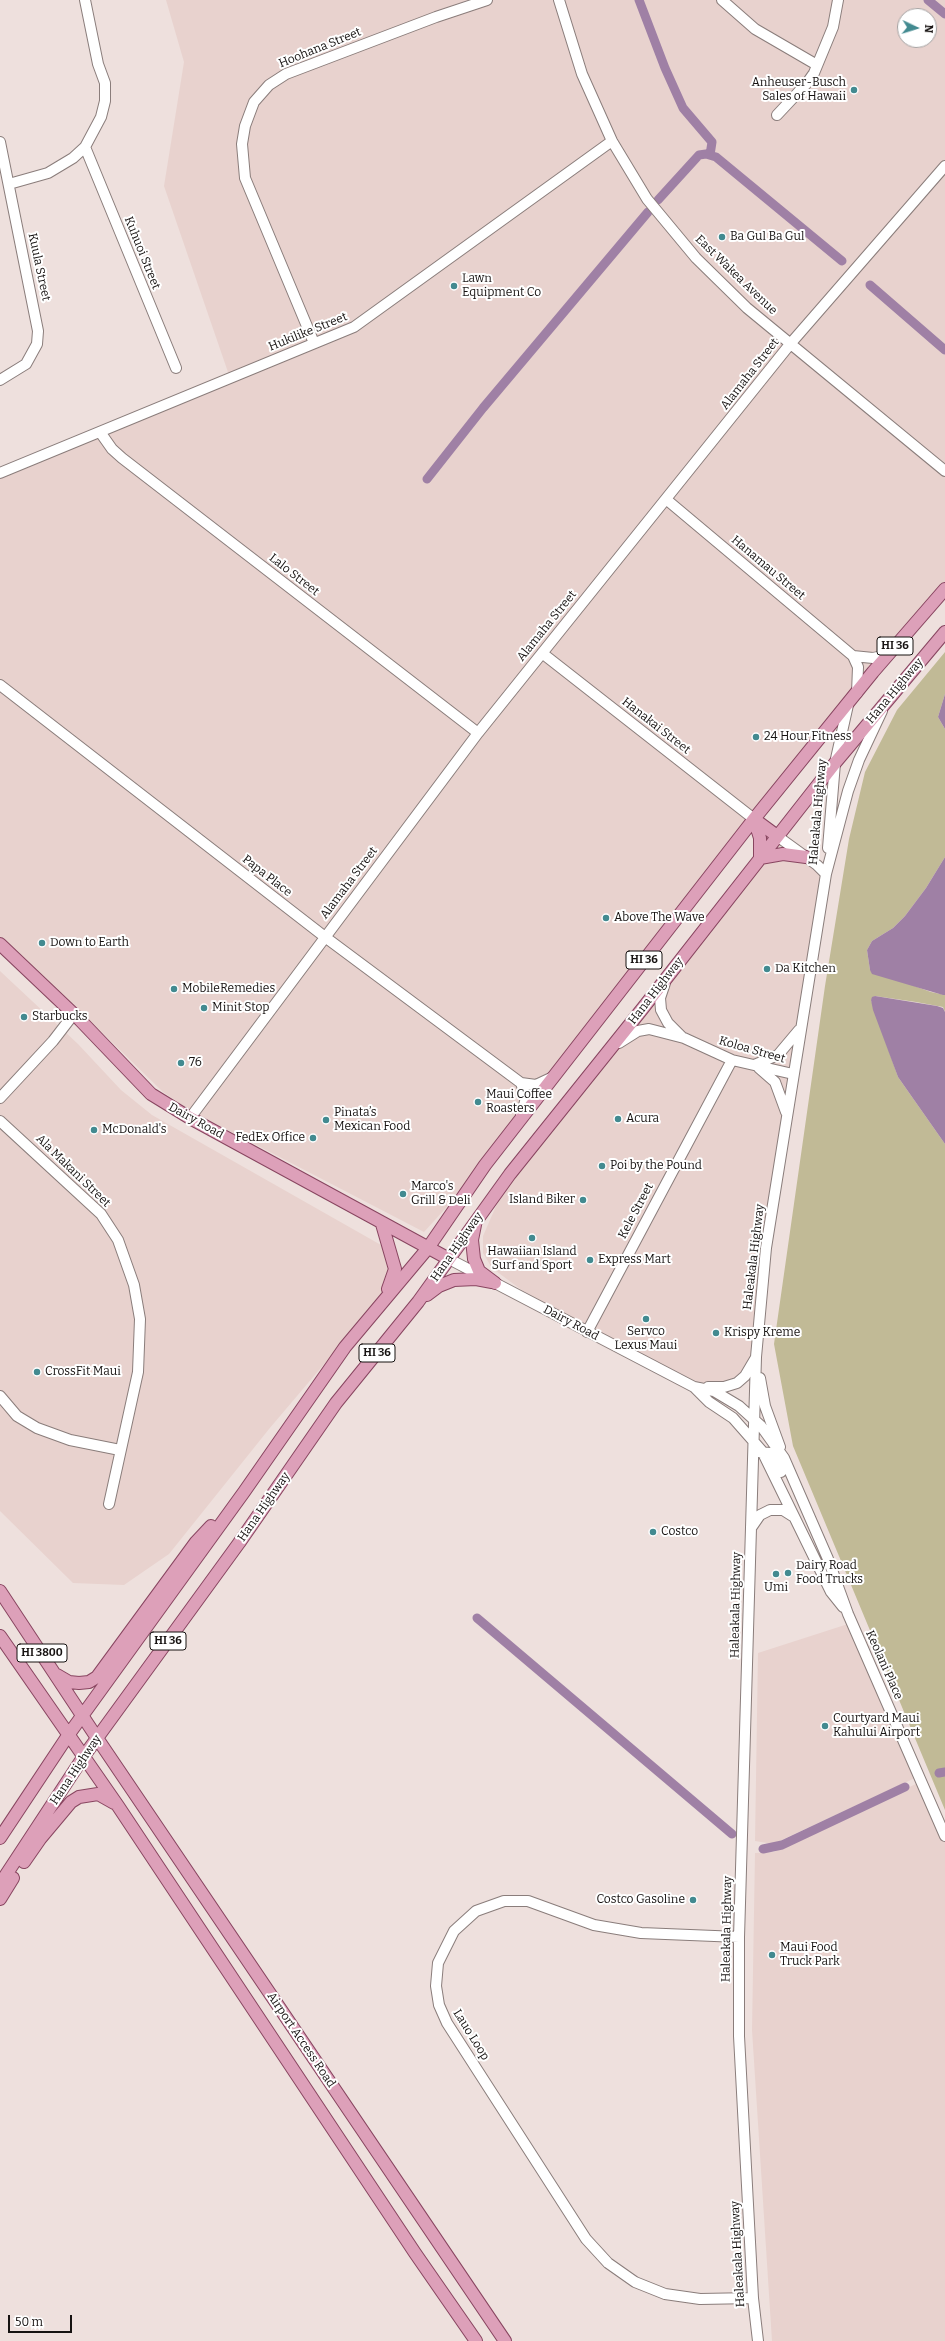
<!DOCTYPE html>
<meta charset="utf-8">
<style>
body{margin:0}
#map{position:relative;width:945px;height:2341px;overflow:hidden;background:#eee0dd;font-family:Bitter,serif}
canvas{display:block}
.north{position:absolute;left:897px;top:8px;width:40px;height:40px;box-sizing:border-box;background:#fff;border:1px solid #a2a0a0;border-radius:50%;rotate:94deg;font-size:11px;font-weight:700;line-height:16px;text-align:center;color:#161211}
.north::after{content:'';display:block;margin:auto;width:14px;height:18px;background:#428a90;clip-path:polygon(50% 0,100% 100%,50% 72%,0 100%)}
.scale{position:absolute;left:8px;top:2315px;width:64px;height:18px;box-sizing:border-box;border:2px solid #161211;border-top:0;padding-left:5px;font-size:12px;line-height:14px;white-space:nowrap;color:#161211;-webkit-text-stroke:3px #fff;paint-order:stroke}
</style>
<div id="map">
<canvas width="945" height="2341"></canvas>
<div class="north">N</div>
<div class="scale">50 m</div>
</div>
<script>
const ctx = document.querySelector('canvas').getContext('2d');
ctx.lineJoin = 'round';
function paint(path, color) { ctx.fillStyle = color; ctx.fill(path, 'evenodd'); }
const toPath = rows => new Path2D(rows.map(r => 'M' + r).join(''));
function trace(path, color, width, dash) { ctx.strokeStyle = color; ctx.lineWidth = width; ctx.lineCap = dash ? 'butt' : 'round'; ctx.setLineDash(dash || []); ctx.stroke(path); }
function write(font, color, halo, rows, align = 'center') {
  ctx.font = font + ' Bitter,serif'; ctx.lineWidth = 4; ctx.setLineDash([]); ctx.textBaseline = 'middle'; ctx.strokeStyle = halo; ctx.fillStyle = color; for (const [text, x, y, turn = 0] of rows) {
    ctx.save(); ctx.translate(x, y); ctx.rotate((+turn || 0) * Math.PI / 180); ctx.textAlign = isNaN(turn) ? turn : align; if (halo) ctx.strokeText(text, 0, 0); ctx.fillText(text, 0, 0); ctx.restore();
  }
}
const built = toPath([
 [166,0,945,0,945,589,485,1165,424,1232,189,1110,163,1092,75,1006,0,939,0,473,230,378,164,186,184,62],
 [905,16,929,16,929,40,905,40],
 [777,836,826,874,808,977,756,1357,740,1381,694,1387,554,1314,492,1268,483,1253,483,1236,510,1174],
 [0,971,78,1044,121,1090,152,1115,381,1245,390,1263,387,1290,269,1429,169,1554,124,1585,73,1583,0,1511],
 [848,1624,915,1778,773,1844,755,1841,758,1653],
 [920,1782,945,1837,945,2341,772,2341,752,2030,755,1853,774,1852]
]);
const green = toPath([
 [945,652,945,694,938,717,945,729,945,857,926,888,905,916,893,928,872,941,867,950,870,970,931,992,945,995,945,1012,943,1007,916,1002,875,996,871,1000,898,1077,945,1144,945,1810,793,1446,774,1344,825,986,849,839,865,772,897,710]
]);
const water = toPath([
 [945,694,945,729,938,717],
 [945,857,945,995,943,995,872,974,870,970,867,950,872,941,893,928,905,916,926,888],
 [875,996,937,1006,943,1008,945,1012,945,1144,898,1077,873,1010,871,1000,872,997]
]);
const canal = toPath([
 [639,0,665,68,683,108,712,142,710,155],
 [928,0,945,14],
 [658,200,699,155,706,154,716,157,842,261],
 [870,285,945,350],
 [427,479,483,408,648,212],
 [477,1618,732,1834],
 [939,1773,945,1772],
 [763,1849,782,1845,905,1787]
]);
const minor = toPath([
 [559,0,582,74,612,141,647,199,696,258,747,308,945,471],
 [722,0,755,29,817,65],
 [777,115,807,83,814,73,833,27,838,0],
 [0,142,38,331,37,344,26,364,0,380],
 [85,147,176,368],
 [9,184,48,173,73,158,85,147,101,117,105,101,105,83,98,64,85,0],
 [314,343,245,178,242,144,245,126,254,102,269,85,286,74,436,17,487,0],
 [100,432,112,449,122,458,478,733],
 [0,473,354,327,612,141],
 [667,500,853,656,858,667,857,693],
 [542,653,754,819],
 [853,656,873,658,887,655],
 [0,685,325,937,521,1083,526,1098,521,1116],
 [777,836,817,865,826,874],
 [828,848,835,763,848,705],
 [665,983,660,998,661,1010,668,1023,682,1037],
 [619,1043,638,1031,649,1029,684,1038,732,1060,793,1074],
 [754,1065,778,1055,799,1030],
 [759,1068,775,1082,786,1112],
 [521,1083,536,1085,553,1077],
 [0,1098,53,1041,73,1015],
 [190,1118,478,733,791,343,945,166],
 [0,1121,101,1214,118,1240,134,1285,140,1319,138,1372,109,1504],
 [449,1259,694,1387,714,1391,739,1406,761,1426,784,1458,828,1559,848,1614,945,1836],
 [587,1332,732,1060],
 [760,1378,765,1406,780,1447],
 [694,1387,709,1402,733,1418,762,1451,831,1592,843,1607],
 [708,1387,724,1387,737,1383,745,1376,755,1359],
 [0,1396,17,1416,37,1428,70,1440,120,1450],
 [759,1452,770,1453,781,1472],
 [751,1528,760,1515,770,1510,783,1510,794,1517],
 [739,1937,641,1933,594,1925,528,1901,504,1901,476,1911,454,1931,438,1963,436,1986,439,2005,447,2023,586,2239,608,2263,635,2282,665,2294,700,2299,753,2298],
 [758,2341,753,2298,739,2036,739,1937,756,1357,766,1248,826,874,848,791,859,760,882,711]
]);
const major = toPath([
 [754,819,760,838,760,858],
 [754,819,777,836],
 [760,858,783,854,806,857],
 [0,944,80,1020,151,1094,190,1118,449,1259],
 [382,1224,395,1269,388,1289],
 [475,1225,472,1240,474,1259,479,1271,495,1283],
 [427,1295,439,1286,454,1280,476,1279,492,1282],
 [0,1591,97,1738,505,2341],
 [0,1636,118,1806,415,2253,476,2341],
 [57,1675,69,1682,79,1683,89,1682,97,1677,196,1542,211,1526],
 [0,1838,69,1734,244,1492,345,1347,428,1248,485,1165,754,819,873,672,945,589],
 [24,1862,40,1839,71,1802,79,1797,98,1794,114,1803],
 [0,1884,84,1756,239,1543,336,1403,418,1302,510,1174,643,1008,835,763,945,632],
 [0,1899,13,1878]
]);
const markers = [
 [854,90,4,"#428a90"],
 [722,237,4,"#428a90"],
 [454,286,4,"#428a90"],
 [756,737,4,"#428a90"],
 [606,918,4,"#428a90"],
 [42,943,4,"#428a90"],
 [767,969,4,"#428a90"],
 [174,989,4,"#428a90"],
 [204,1008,4,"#428a90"],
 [24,1017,4,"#428a90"],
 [181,1063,4,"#428a90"],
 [478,1102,4,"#428a90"],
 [618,1119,4,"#428a90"],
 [326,1120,4,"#428a90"],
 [94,1130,4,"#428a90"],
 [313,1138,4,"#428a90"],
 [602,1166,4,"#428a90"],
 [403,1194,4,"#428a90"],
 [583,1200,4,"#428a90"],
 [532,1238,4,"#428a90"],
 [590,1260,4,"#428a90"],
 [646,1319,4,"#428a90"],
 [716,1333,4,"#428a90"],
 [37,1372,4,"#428a90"],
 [653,1532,4,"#428a90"],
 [788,1573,4,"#428a90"],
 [776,1574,4,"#428a90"],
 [825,1726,4,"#428a90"],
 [693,1900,4,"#428a90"],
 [772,1955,4,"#428a90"]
];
const shields = [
 [895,646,36],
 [644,960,36],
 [377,1353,36],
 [168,1641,36],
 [42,1653,50]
];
const shieldNames = [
 ["HI 36",895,646],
 ["HI 36",644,960],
 ["HI 36",377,1353],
 ["HI 36",168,1641],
 ["HI 3800",42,1653]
];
const streetNames = [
 ["Hoohana Street",320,48,-22],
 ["Kuhuoi Street",142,253,68],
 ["Kuula Street",39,267,78],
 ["East Wakea Avenue",736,275,44],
 ["Hukilike Street",308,332,-22],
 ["Alamaha Street",750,374,-52],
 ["Hanamau Street",768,568,40],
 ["Lalo Street",294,575,38],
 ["Alamaha Street",547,626,-51],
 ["Hana Highway",895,691,-50],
 ["Hanakai Street",656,726,38],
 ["Haleakala Highway",818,812,-85],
 ["Papa Place",267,876,38],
 ["Alamaha Street",349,883,-53],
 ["Hana Highway",656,991,-52],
 ["Koloa Street",752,1050,16],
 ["Dairy Road",196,1121,29],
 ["Ala Makani Street",73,1171,44],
 ["Kele Street",636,1211,-62],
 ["Hana Highway",457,1247,-55],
 ["Haleakala Highway",754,1257,-83],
 ["Dairy Road",571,1323,28],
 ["Hana Highway",264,1507,-55],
 ["Haleakala Highway",736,1605,-89],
 ["Keolani Place",884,1665,66],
 ["Hana Highway",76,1770,-56],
 ["Haleakala Highway",727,1929,-89],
 ["Lauo Loop",471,2035,58],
 ["Airport Access Road",301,2040,56],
 ["Haleakala Highway",738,2254,-93]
];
const poiNames = [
 ["Anheuser-Busch",846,83,"right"],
 ["Sales of Hawaii",846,97,"right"],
 ["Ba Gul Ba Gul",730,237],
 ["Lawn",462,279],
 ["Equipment Co",462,293],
 ["24 Hour Fitness",764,737],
 ["Above The Wave",614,918],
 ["Down to Earth",50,943],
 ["Da Kitchen",775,969],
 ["MobileRemedies",182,989],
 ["Minit Stop",212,1008],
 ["Starbucks",32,1017],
 ["76",189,1063],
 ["Maui Coffee",486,1095],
 ["Roasters",486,1109],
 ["Pinata’s",334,1113],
 ["Mexican Food",334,1127],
 ["Acura",626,1119],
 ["McDonald's",102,1130],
 ["FedEx Office",305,1138,"right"],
 ["Poi by the Pound",610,1166],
 ["Marco's",411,1187],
 ["Grill & Deli",411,1201],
 ["Island Biker",575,1200,"right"],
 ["Hawaiian Island",532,1252,"center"],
 ["Surf and Sport",532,1266,"center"],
 ["Express Mart",598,1260],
 ["Servco",646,1332,"center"],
 ["Lexus Maui",646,1346,"center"],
 ["Krispy Kreme",724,1333],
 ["CrossFit Maui",45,1372],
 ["Costco",661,1532],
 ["Dairy Road",796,1566],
 ["Food Trucks",796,1580],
 ["Umi",776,1588,"center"],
 ["Courtyard Maui",833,1719],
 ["Kahului Airport",833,1733],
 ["Costco Gasoline",685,1900,"right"],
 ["Maui Food",780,1948],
 ["Truck Park",780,1962]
];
paint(built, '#e8d2ce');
paint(green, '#c1ba96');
paint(water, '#9f80a5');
trace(canal, '#9f80a5', 9);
trace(minor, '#8a7d7b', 12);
trace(major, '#884560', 14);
trace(minor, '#fff', 10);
trace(major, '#dda0b9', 12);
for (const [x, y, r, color] of markers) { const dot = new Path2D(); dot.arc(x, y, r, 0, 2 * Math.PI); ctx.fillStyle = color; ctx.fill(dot); trace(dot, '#fff', 1.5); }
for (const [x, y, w] of shields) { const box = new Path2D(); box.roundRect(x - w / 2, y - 9, w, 18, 3); ctx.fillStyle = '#fff'; ctx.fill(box); trace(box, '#161211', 1); }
write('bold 11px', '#161211', null, shieldNames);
write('12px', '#161211', '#fff', streetNames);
write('12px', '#161211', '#fff', poiNames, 'left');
</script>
